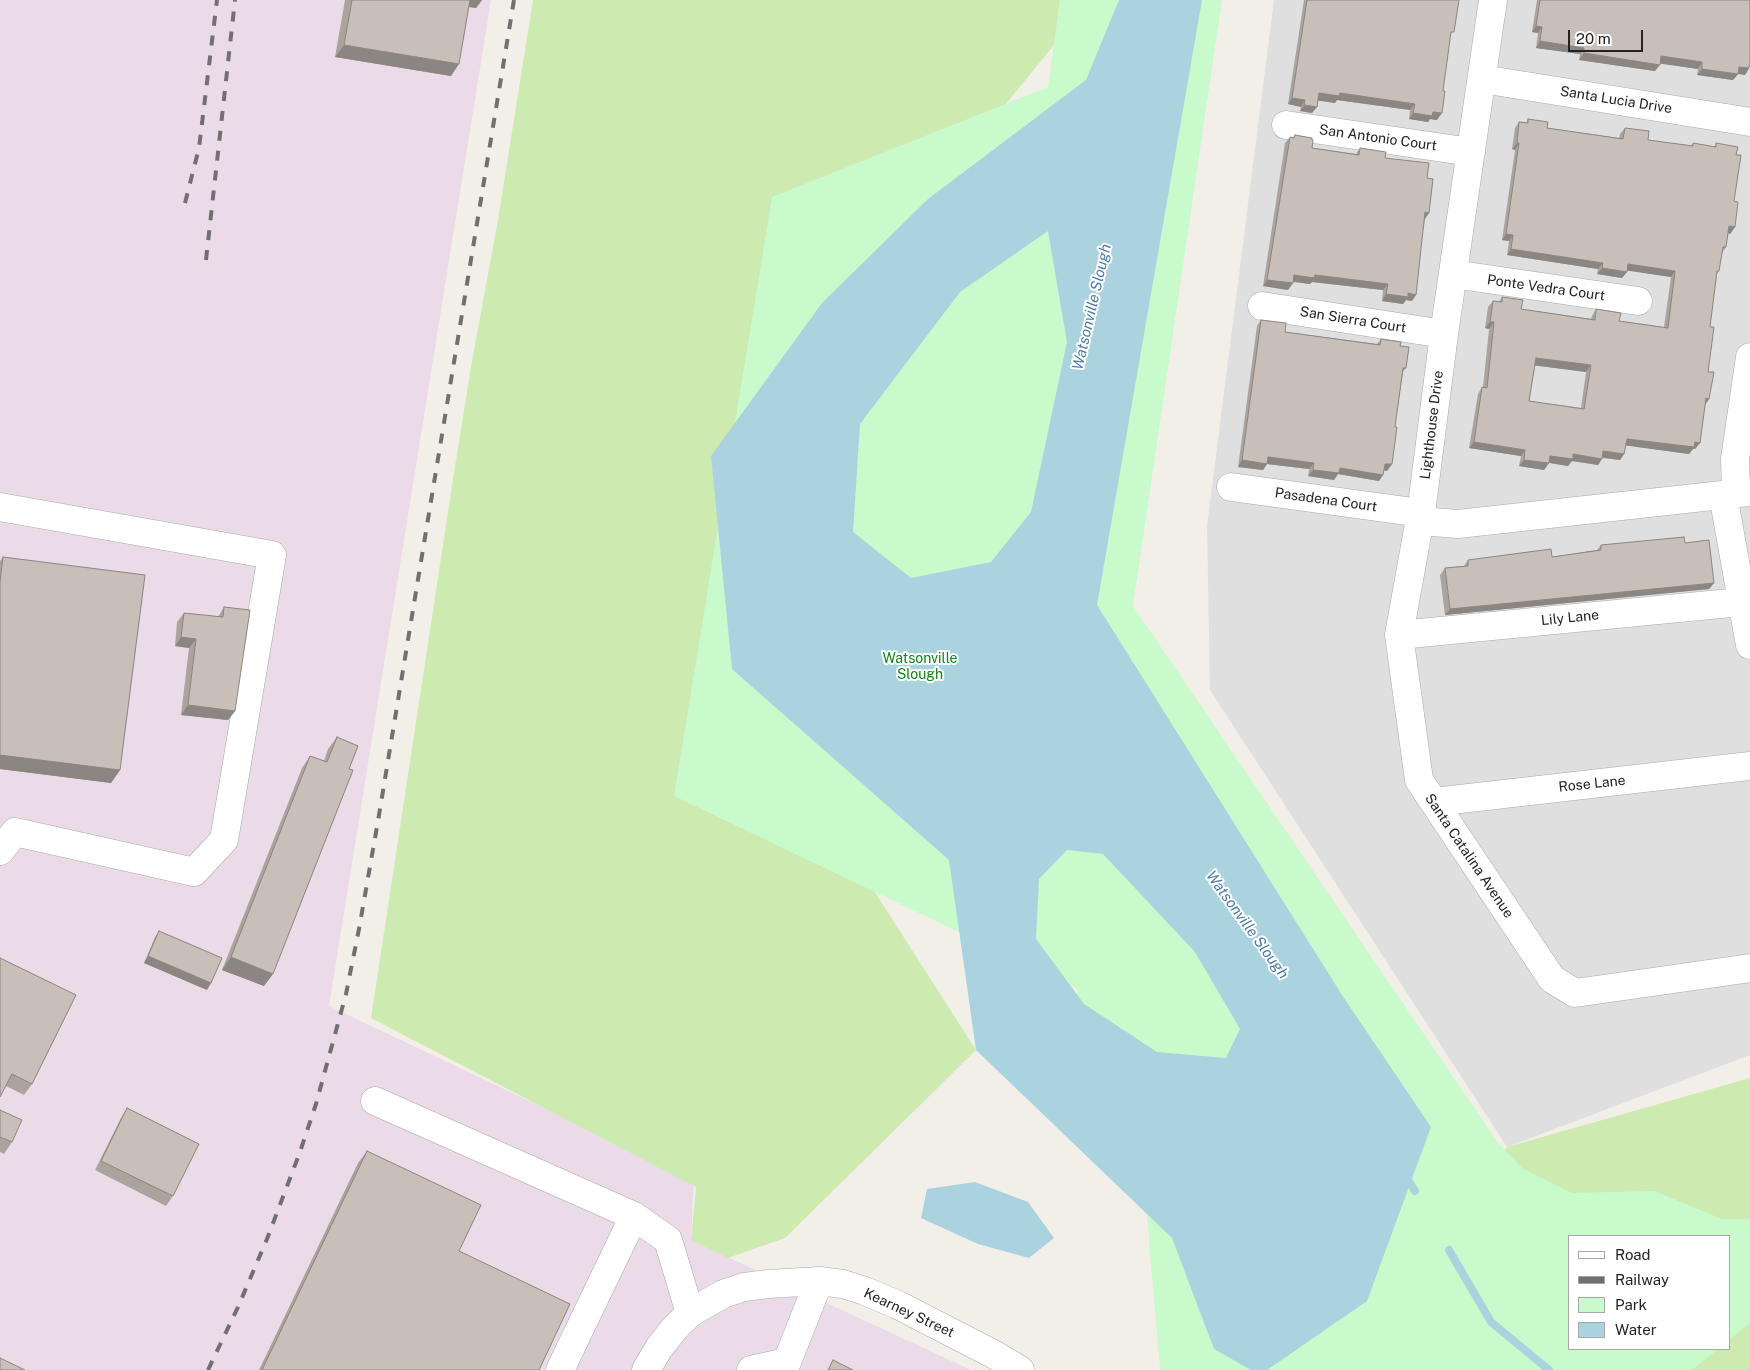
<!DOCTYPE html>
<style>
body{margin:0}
#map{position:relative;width:1750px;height:1370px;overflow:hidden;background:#f2efe9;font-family:"Public Sans",sans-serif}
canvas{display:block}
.legend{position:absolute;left:1568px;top:1235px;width:162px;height:115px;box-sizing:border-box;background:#fff;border:1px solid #a7a7a7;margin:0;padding:6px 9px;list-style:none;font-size:15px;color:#222}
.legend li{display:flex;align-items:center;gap:10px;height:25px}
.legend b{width:25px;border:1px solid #a7a7a7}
.scale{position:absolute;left:1568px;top:30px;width:75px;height:22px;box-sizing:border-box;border:2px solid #222;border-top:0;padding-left:6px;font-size:15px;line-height:18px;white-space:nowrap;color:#222;-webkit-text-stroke:4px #fff;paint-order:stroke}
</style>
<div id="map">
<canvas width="1750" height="1370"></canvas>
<ul class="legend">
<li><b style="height:6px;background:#fff"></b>Road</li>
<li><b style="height:6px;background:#707070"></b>Railway</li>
<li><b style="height:14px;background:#c8facc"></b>Park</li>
<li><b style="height:14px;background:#aad3df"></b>Water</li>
</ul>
<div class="scale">20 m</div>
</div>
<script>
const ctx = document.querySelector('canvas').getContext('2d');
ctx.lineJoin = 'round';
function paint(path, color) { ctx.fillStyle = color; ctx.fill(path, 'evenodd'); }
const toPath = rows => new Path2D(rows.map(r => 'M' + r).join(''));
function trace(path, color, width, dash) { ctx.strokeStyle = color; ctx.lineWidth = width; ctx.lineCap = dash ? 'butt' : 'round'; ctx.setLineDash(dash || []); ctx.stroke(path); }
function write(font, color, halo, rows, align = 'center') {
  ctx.font = font + ' "Public Sans",sans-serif'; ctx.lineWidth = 4; ctx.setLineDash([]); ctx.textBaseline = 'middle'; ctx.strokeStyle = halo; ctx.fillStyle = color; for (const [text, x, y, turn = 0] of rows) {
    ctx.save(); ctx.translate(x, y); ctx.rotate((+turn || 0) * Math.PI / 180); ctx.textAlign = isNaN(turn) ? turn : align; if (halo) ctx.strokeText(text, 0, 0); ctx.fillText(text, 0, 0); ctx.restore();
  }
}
const residential = toPath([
 [1274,0,1750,0,1750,1055,1507,1147,1210,690,1207,526]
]);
const industrial = toPath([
 [0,0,491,0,329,1006,694,1179,691,1240,971,1370,0,1370]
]);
const grass = toPath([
 [533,0,1091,0,928,199,732,669,976,1050,785,1238,728,1258,691,1240,696,1187,371,1018,453,479,472,361,498,220],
 [1750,1078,1750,1370,1368,1370,1507,1147],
 [1569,1236,1729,1236,1729,1349,1569,1349]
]);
const park = toPath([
 [1060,0,1222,0,1133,606,1498,1143,1522,1168,1572,1193,1654,1191,1722,1219,1750,1219,1750,1323,1729,1340,1729,1236,1569,1236,1569,1349,1718,1349,1692,1370,1160,1370,1144,1181,1067,1074,1078,989,674,796,772,197,1048,87]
]);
const water = toPath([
 [1119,0,1202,0,1097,605,1342,995,1431,1127,1367,1301,1267,1370,1251,1370,1214,1349,1172,1238,976,1050,949,860,732,669,711,456,822,303,928,199,1086,80],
 [1048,231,1067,342,1031,512,991,562,911,578,853,532,860,424,960,292],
 [1067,850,1103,854,1195,952,1240,1029,1226,1058,1157,1052,1084,1004,1036,939,1039,879],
 [975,1182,1028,1202,1054,1238,1029,1258,978,1244,921,1218,927,1189]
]);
const stream = toPath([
 [1406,1176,1415,1191],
 [1449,1250,1491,1322,1549,1370]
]);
const minor = toPath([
 [1493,0,1444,334,1421,513,1399,635,1419,780,1552,979,1575,993,1750,968],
 [1482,79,1750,122],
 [1286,125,1471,152],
 [1453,274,1638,301],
 [1262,306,1444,334],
 [1231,487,1421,513],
 [1736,493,1735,459,1750,357],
 [1723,495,1750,645],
 [0,507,272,555,224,840,194,872,15,832,0,851],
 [1419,521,1458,524,1750,492],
 [1399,635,1741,602],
 [1434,802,1750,766],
 [375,1101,634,1216],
 [560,1370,634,1216,668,1240,690,1313],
 [646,1370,659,1348,674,1329,690,1313,723,1294,744,1287,768,1284,819,1281,843,1284,865,1291,898,1305,995,1355,1020,1370],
 [751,1370,787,1362,819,1281]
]);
const rail = toPath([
 [185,203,199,148,217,0],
 [206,260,235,0],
 [208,1370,238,1307,267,1239,300,1152,316,1104,346,994,359,929,378,821,514,0]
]);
const wall = toPath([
 [345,0,482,0,476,8,469,7,451,76,335,57],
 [1304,0,1459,0,1450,38,1437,120,1430,119,1428,122,1409,119,1410,110,1337,100,1335,103,1318,100,1312,113,1300,111,1301,107,1288,104],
 [1537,0,1750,0,1749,68,1745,75,1738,74,1733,80,1697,75,1698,69,1660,63,1655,71,1579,60,1580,54,1536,48,1538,33,1532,32],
 [1528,119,1547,128,1619,138,1620,134,1625,128,1648,140,1691,146,1693,143,1714,147,1716,143,1736,155,1734,201,1735,227,1730,234,1728,233,1726,247,1722,253,1719,271,1717,274,1710,327,1708,372,1705,405,1700,443,1695,449,1693,449,1689,454,1626,445,1624,454,1620,460,1602,458,1598,465,1572,461,1568,466,1549,463,1544,470,1519,466,1521,456,1469,448,1478,394,1482,387,1483,387,1489,329,1485,328,1488,307,1493,301,1499,302,1502,297,1521,309,1591,319,1592,316,1596,309,1619,321,1664,327,1671,277,1627,270,1622,278,1597,274,1598,269,1507,255,1509,241,1502,240,1515,150,1512,149,1515,128,1519,122,1526,123],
 [1535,365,1586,372,1581,408,1529,401],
 [1295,135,1312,140,1312,148,1356,154,1360,148,1385,158,1427,178,1425,219,1412,301,1406,300,1403,304,1382,301,1383,290,1312,282,1310,284,1293,282,1288,290,1263,286,1285,143,1290,137,1293,137],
 [1261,320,1285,332,1377,344,1381,339,1400,346,1406,368,1403,372,1395,427,1392,464,1387,471,1384,470,1383,475,1379,481,1338,474,1334,480,1308,476,1309,469,1267,464,1263,470,1238,467,1257,326],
 [1685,543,1714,583,1709,589,1445,615,1440,575,1445,568,1464,566,1468,560,1552,557,1597,550,1601,545],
 [3,557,120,770,111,783,0,769,0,561],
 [224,607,235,711,228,720,181,715,189,648,175,646,177,622,184,613,218,617],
 [337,737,349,769,264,986,222,970,302,768,310,756,324,761,328,749],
 [159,931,207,990,144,963,155,937],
 [0,958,32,1084,24,1095,6,1086],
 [127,1108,173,1196,166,1206,95,1170,121,1118],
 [0,1110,12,1142,4,1154,0,1152],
 [367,1151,459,1251,539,1370,259,1370,358,1163]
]);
const shadedWall = toPath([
 [467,0,482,0,476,8,463,6],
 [1536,26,1542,27,1538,33,1532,32],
 [1540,41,1584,48,1580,54,1536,48],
 [344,45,459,64,451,76,335,57],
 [1584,53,1660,65,1655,71,1579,60],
 [1661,56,1702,62,1698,69,1656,63],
 [1739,67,1749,68,1745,75,1734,73],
 [1702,69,1738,74,1733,80,1697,75],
 [1319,93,1340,93,1415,104,1410,110,1337,100,1335,103,1314,100],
 [1292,98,1305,100,1301,107,1288,104],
 [1304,105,1317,107,1312,113,1300,111],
 [1433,112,1442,113,1437,120,1430,119,1428,122,1409,119,1413,113],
 [1517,143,1519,143,1515,150,1512,149],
 [1425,212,1429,213,1425,219],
 [1729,226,1735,227,1730,234,1724,232],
 [1506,234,1513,235,1509,241,1502,240],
 [1511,249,1603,263,1598,269,1507,255],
 [1628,264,1675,271,1671,277,1623,270],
 [1602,268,1627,272,1622,278,1597,274],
 [1294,275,1315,275,1388,284,1383,290,1312,282,1310,284,1290,281],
 [1267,280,1293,283,1288,290,1263,286],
 [1408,293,1416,295,1412,301,1406,300,1403,304,1382,301,1386,294],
 [1490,322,1494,322,1489,329,1485,328],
 [1536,358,1591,365,1586,372,1531,365],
 [1706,398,1709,399,1705,405],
 [1627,439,1695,442,1700,443,1695,449,1693,449,1689,454,1622,445],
 [1474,442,1525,450,1521,456,1469,448],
 [1603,451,1624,454,1620,460,1599,457],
 [1573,454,1602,459,1598,465,1572,461,1568,466,1545,462,1550,456],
 [1268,457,1314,463,1309,469,1267,464,1263,470,1238,467,1242,460],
 [1524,460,1549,463,1544,470,1519,466],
 [1385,464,1392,464,1387,471,1380,470],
 [1340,468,1383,475,1379,481,1338,474,1334,480,1308,476,1313,470],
 [1714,583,1709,589,1445,615,1450,609],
 [181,637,196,639,189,648,175,646],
 [188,705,235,711,228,720,181,715],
 [0,755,120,770,111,783,0,769],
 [148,956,211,983,207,990,144,963],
 [231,957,273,974,264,986,222,970]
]);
const building = toPath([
 [352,0,470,0,459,64,344,45,352,0],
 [1307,0,1459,0,1454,32,1451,32,1443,91,1445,91,1442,113,1433,112,1432,116,1413,113,1415,104,1340,93,1339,96,1319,93,1317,107,1304,105,1305,100,1292,98,1307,0],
 [1540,0,1750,0,1750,63,1749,68,1739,67,1738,74,1702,69,1702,62,1661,56,1660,65,1584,53,1584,48,1540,41,1542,27,1536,26,1540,0],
 [1528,119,1548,122,1547,128,1623,139,1625,128,1649,131,1648,140,1693,146,1693,143,1716,147,1716,143,1738,147,1736,155,1741,155,1734,201,1738,202,1735,227,1729,226,1726,247,1723,247,1719,271,1717,271,1710,327,1714,327,1708,372,1714,372,1709,399,1706,398,1700,443,1695,442,1694,447,1627,439,1624,454,1603,451,1602,459,1573,454,1573,459,1550,456,1549,463,1524,460,1525,450,1474,442,1482,387,1487,388,1494,322,1490,322,1493,301,1502,302,1502,297,1523,300,1521,309,1595,320,1596,309,1621,313,1619,321,1668,328,1675,271,1628,264,1627,272,1602,268,1603,263,1511,249,1513,235,1506,234,1519,143,1517,143,1519,122,1528,123,1528,119],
 [1536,358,1591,365,1584,409,1529,401,1536,358],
 [1295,135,1312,138,1312,140,1313,140,1312,148,1359,155,1360,148,1386,152,1385,158,1429,163,1427,178,1433,179,1429,213,1425,212,1416,295,1408,293,1408,297,1386,294,1388,284,1315,275,1314,278,1294,275,1293,283,1267,280,1290,137,1294,138,1295,135],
 [1261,320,1286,323,1285,332,1380,345,1381,339,1401,342,1400,346,1409,347,1406,368,1403,368,1395,427,1397,427,1392,464,1385,464,1383,475,1340,468,1339,473,1313,470,1314,463,1268,457,1267,464,1242,460,1261,320],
 [1684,537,1685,543,1709,540,1714,583,1450,609,1445,568,1468,566,1468,560,1551,549,1552,557,1601,550,1601,545,1684,537],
 [3,557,145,575,120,770,0,755,0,582,3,557],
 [224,607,250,610,235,711,188,705,196,639,181,637,184,613,223,617,224,607],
 [337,737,358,746,349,769,353,770,273,974,231,957,310,756,327,762,337,737],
 [159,931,222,958,211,983,148,956,159,931],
 [0,958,76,995,32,1084,12,1074,0,1097,0,958],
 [127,1108,199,1144,173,1196,101,1161,127,1108],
 [0,1110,22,1120,12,1142,0,1137,0,1110],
 [367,1151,481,1205,459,1251,570,1304,539,1370,262,1370,367,1151],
 [0,1358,25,1370,0,1370,0,1358],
 [833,1360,853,1370,828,1370,833,1360]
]);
const streetNames = [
 ["Santa Lucia Drive",1616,100,9],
 ["San Antonio Court",1378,138,8],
 ["Ponte Vedra Court",1546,288,8],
 ["San Sierra Court",1353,320,9],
 ["Lighthouse Drive",1432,425,-83],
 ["Pasadena Court",1326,500,8],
 ["Lily Lane",1570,618,-6],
 ["Rose Lane",1592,784,-6],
 ["Santa Catalina Avenue",1469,856,56],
 ["Kearney Street",909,1313,25]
];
const parkNames = [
 ["Watsonville",920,659],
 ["Slough",920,675]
];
const waterNames = [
 ["Watsonville Slough",1092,307,-77],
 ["Watsonville Slough",1247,925,54]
];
paint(residential, '#e0dfdf');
paint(industrial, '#ebdbe8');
paint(grass, '#cdebb0');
paint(park, '#c8facc');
paint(water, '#aad3df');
trace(stream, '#aad3df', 8);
trace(minor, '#a9a9a9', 29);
trace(minor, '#fff', 28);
trace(rail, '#707070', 4, [10, 10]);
paint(wall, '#aba49e');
paint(shadedWall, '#8b8681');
paint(building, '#c7bfb8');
trace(building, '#8b8681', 1);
write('14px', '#222', '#fff', streetNames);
write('14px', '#0c8416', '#fff', parkNames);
write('italic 15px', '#4a7aab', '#fff', waterNames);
</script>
